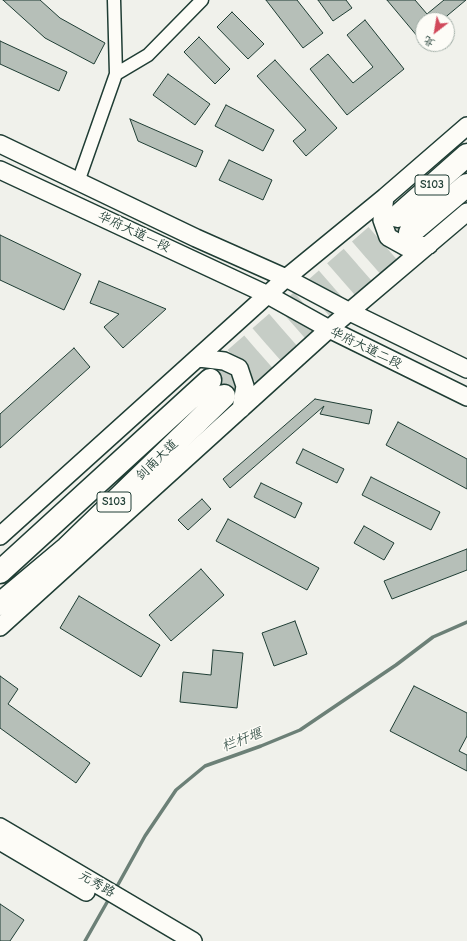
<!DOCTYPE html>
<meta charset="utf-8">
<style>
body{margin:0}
#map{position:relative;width:467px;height:941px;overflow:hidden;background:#f0f1eb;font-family:"Comic Neue","LXGW WenKai TC",sans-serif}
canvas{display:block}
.north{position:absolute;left:415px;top:12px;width:40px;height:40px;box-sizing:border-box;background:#fdfcf7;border:1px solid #a4b0a9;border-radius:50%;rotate:211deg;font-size:11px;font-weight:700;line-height:16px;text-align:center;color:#1f3d34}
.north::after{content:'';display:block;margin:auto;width:14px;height:18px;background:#d1495b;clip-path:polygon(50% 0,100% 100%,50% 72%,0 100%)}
</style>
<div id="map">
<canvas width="467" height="941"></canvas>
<div class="north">北</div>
</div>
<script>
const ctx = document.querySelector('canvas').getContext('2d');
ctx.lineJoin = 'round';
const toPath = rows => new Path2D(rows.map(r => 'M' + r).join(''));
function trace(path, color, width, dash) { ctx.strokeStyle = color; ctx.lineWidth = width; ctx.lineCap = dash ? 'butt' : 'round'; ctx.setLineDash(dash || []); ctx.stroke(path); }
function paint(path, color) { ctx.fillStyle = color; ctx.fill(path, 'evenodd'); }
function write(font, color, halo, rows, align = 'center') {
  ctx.font = font + ' "Comic Neue","LXGW WenKai TC",sans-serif'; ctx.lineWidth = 3; ctx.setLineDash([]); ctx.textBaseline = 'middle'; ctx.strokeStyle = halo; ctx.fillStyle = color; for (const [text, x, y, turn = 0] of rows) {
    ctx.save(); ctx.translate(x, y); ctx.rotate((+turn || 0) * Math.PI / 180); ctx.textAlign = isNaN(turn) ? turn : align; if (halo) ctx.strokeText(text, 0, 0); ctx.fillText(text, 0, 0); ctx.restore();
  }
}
const stream = toPath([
 [115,890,145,836,176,790,205,766,261,746,300,730,396,665,433,637,467,622],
 [85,941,110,897]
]);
const building = toPath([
 [3,0,40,0,60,18,105,43,94,64,45,38,3,0],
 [266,0,297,0,323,33,303,48,266,0],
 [318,0,346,0,352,8,333,21,318,0],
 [387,0,415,0,427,14,444,0,466,0,442,20,423,20,423,43,387,0],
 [232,12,264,44,248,59,217,27,232,12],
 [365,20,404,69,347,115,310,69,328,54,353,83,373,67,347,35,365,20],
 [199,37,230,69,215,84,184,52,199,37],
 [0,41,67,72,59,91,0,64,0,41],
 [275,60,337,128,306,156,293,141,306,130,257,76,275,60],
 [168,74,210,104,195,125,153,95,168,74],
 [226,105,274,130,263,151,215,126,226,105],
 [130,119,203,151,196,167,138,141,130,119],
 [229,160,272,180,263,200,219,180,229,160],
 [0,235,81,274,64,310,0,280,0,235],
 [99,281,166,309,123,348,104,327,119,314,90,303,99,281],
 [74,348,90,367,0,448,0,414,74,348],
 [315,399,372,410,369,424,320,414,324,406,230,488,223,479,315,399],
 [398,422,467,459,467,489,386,445,398,422],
 [303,449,344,469,337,483,296,463,303,449],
 [371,477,440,512,431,530,362,495,371,477],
 [261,483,302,503,295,518,254,497,261,483],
 [202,499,211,509,188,530,178,520,202,499],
 [228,519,319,568,307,590,216,541,228,519],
 [364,526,394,543,384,560,354,543,364,526],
 [467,549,467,570,392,599,384,581,467,549],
 [201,569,224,595,171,641,149,615,201,569],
 [79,596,160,645,141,677,60,628,79,596],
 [295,621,307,654,274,666,262,633,295,621],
 [213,650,243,653,237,708,180,702,183,672,211,675,213,650],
 [0,676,18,689,8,704,90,763,76,783,0,728,0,676],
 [414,686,467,713,467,736,459,751,467,755,467,771,390,731,414,686],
 [0,904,24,920,10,941,0,941,0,904]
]);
const highwayTunnel = toPath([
 [210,380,398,216],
 [224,396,410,233]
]);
const street = toPath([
 [116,74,148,55,202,0],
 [78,182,116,74,114,0]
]);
const secondary = toPath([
 [0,144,196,238,286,278,350,312,467,369],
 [0,170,268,295,329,329,467,397],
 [385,197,382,220,388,237,406,247,429,245],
 [199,358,224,361,239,368,245,386,241,409],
 [0,536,286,278,385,197,467,126],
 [0,627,329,329,467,212],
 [0,827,193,941],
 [0,841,86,892]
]);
const highway = toPath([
 [398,216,467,155],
 [410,233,467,185],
 [0,572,210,380],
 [0,604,67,548,224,396]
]);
const shields = [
 [432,185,34],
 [114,502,34]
];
const shieldNames = [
 ["S103",432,185],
 ["S103",114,502]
];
const streetNames = [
 ["华府大道一段",134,232,25],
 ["华府大道二段",366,348,26],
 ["剑南大道",157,460,-44],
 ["元秀路",97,884,30]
];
const waterNames = [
 ["栏杆堰",242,740,-21]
];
trace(stream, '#6c8077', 3.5);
paint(building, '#b6bfb8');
trace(building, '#1f3d34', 1);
trace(highwayTunnel, '#c6cdc6', 22, [22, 11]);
trace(street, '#1f3d34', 15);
trace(secondary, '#1f3d34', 20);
trace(highway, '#1f3d34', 25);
trace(street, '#fdfcf7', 12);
trace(secondary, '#fdfcf7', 17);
trace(highway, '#fdfcf7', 22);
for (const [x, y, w] of shields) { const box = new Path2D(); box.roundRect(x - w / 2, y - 10, w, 20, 3); ctx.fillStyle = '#fdfcf7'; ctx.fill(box); trace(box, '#1f3d34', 1); }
write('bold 12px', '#1f3d34', null, shieldNames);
write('13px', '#1f3d34', '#fdfcf7', streetNames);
write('italic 14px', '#455e56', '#fdfcf7', waterNames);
</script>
